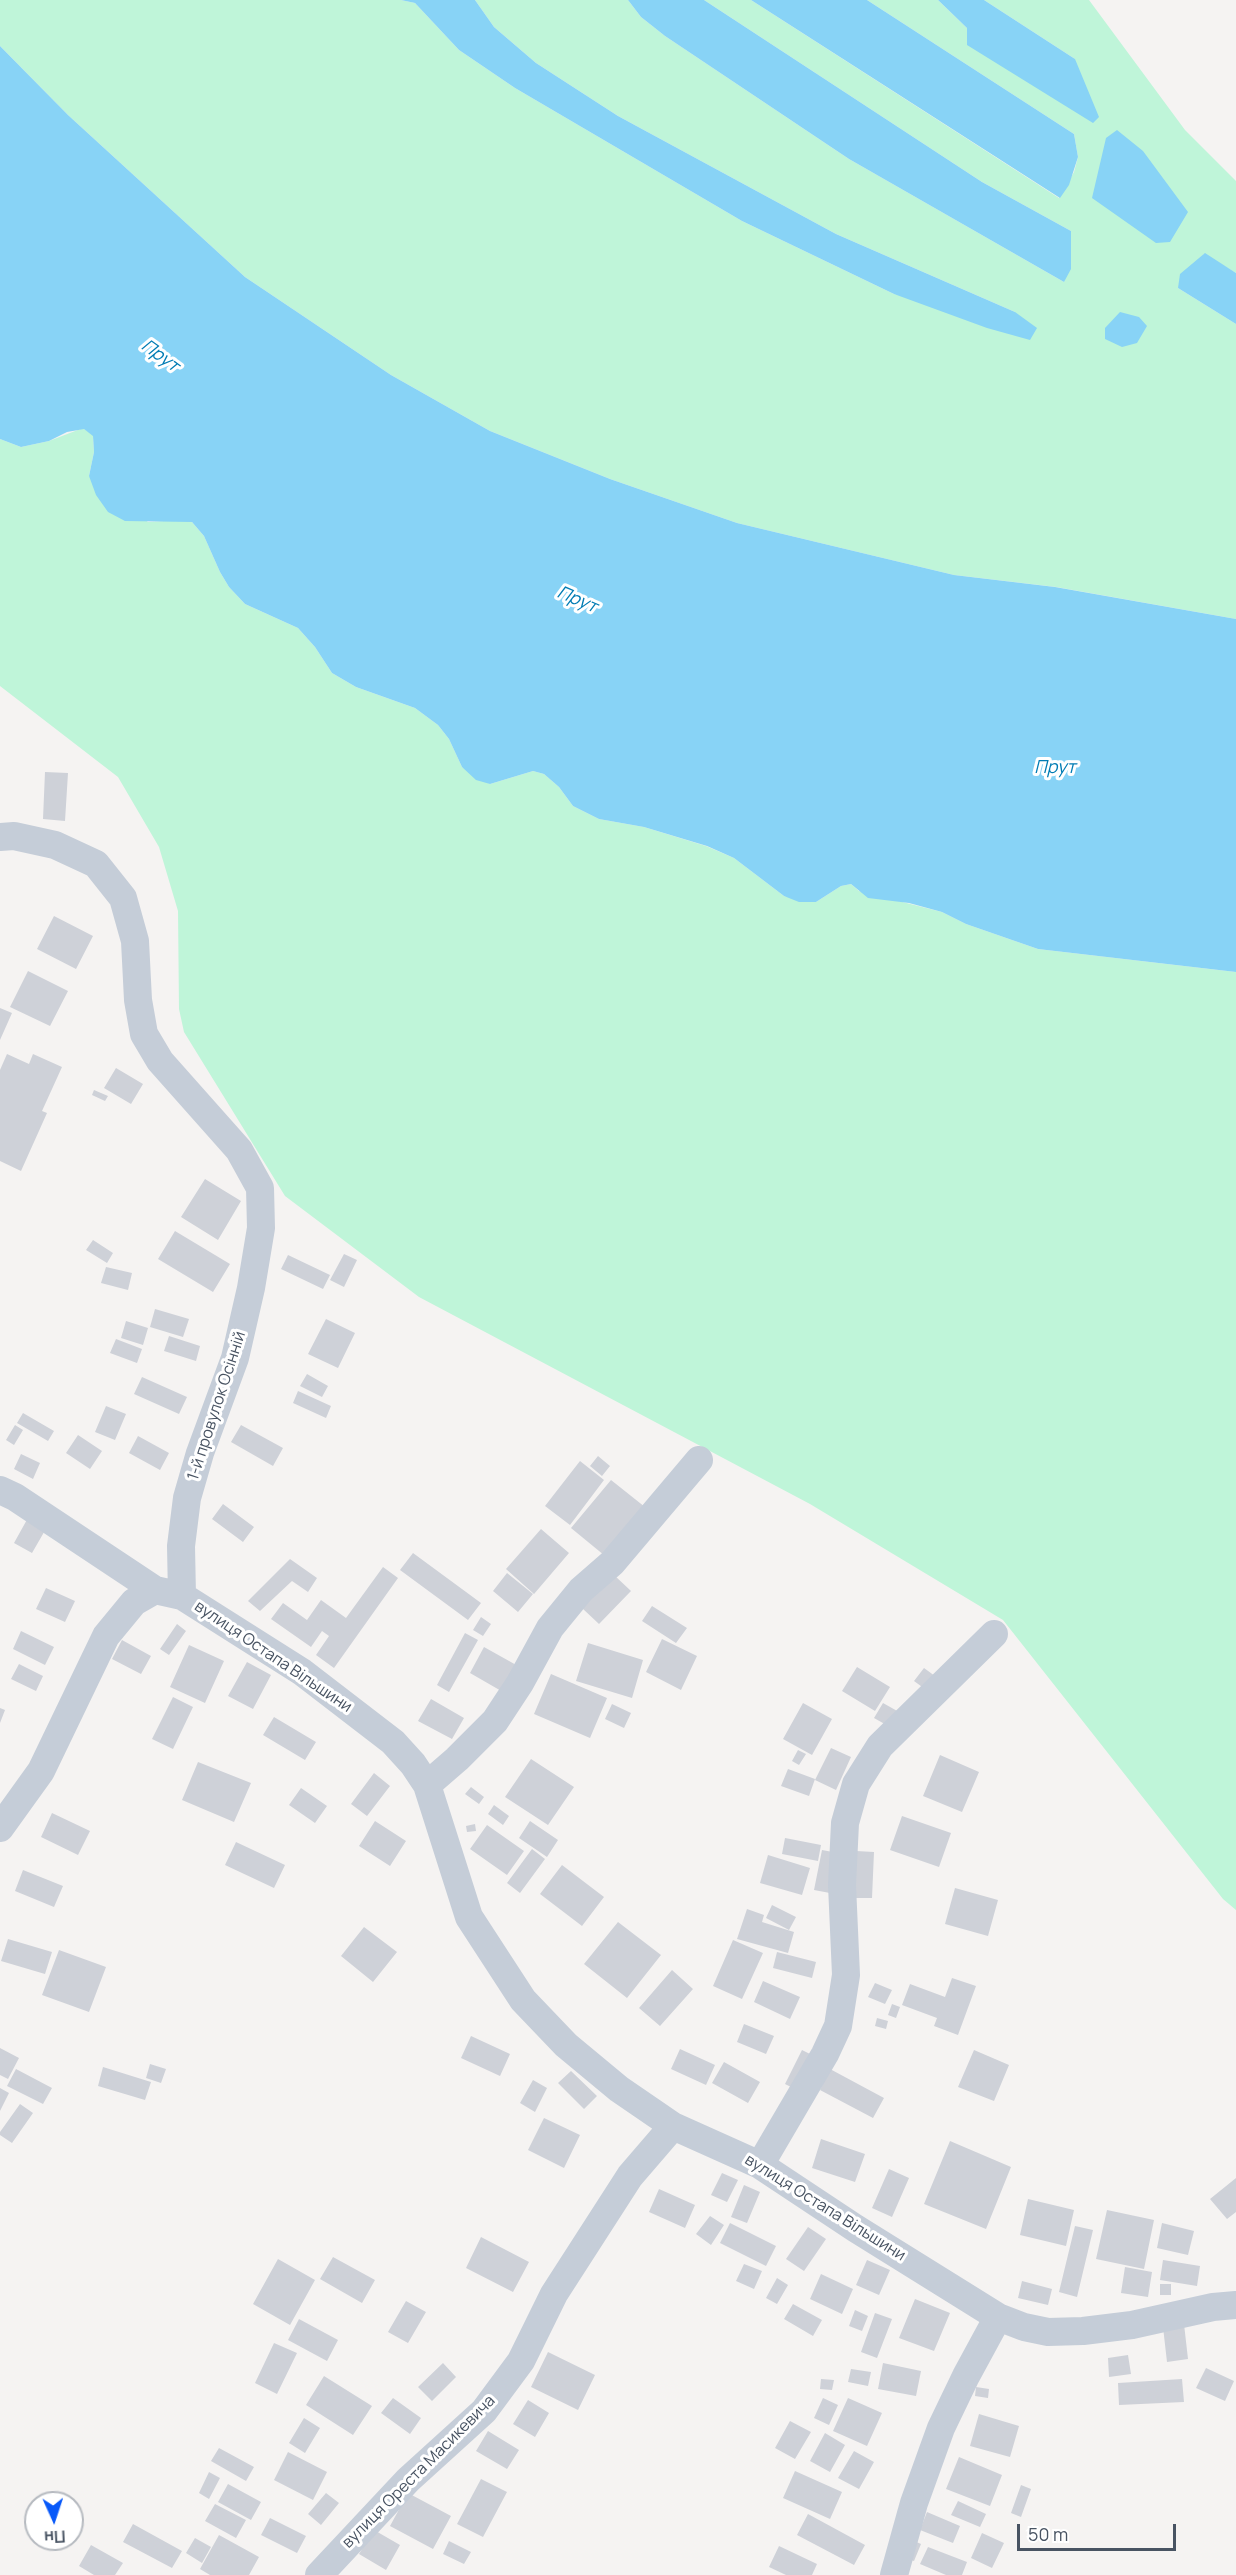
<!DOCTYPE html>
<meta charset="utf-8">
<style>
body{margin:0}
#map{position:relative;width:1236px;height:2575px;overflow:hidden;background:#f5f3f2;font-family:Manrope,sans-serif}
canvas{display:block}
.north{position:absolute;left:24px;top:2491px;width:60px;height:60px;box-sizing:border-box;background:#fff;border:2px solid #b6bac0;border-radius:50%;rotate:177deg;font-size:16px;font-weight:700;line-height:24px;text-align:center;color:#485362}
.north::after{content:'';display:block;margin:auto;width:21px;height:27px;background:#0859f9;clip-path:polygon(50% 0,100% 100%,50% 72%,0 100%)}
.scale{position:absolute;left:1017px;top:2524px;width:159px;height:27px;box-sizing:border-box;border:3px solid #485362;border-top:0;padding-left:8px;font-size:18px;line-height:21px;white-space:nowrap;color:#485362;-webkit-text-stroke:4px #fff;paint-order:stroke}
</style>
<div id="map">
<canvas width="1236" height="2575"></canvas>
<div class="north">Пн</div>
<div class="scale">50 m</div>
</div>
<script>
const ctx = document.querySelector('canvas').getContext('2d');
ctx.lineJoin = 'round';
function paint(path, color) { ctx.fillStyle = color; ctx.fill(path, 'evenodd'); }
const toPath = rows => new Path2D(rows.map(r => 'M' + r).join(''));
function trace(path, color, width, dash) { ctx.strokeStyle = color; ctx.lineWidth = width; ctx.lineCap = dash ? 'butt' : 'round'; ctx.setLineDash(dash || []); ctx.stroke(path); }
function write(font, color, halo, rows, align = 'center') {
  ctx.font = font + ' Manrope,sans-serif'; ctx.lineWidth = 6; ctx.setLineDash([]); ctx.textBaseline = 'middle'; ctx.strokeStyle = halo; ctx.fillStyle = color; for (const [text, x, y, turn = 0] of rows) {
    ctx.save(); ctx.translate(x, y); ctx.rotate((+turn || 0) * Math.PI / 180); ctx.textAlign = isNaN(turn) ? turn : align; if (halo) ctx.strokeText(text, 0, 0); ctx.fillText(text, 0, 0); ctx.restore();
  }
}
const green = toPath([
 [0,0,401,0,415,3,459,50,515,88,742,221,894,294,1015,312,836,234,618,116,536,63,494,27,475,0,628,0,641,17,665,36,849,159,1064,282,1071,231,982,182,704,0,751,0,1059,198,1074,172,1078,157,1074,134,867,0,938,0,967,28,1075,59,984,0,1089,0,1185,130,1236,181,1236,273,1204,254,1178,288,1236,324,1236,619,1056,587,954,575,737,523,610,479,490,431,391,375,245,277,68,115,0,46],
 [83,428,93,435,94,452,89,476,148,522,180,520,192,522,204,536,220,572,229,587,245,604,298,628,315,647,332,673,356,687,415,708,438,725,449,739,462,767,490,784,533,771,544,774,559,787,573,806,599,819,644,827,706,846,734,858,784,896,816,902,841,886,851,884,859,891,942,912,966,924,1038,949,1236,972,1236,1910,1223,1899,1003,1620,810,1504,419,1297,285,1196,184,1032,179,1009,178,911,159,847,118,777,0,686,0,439,21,447,49,441]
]);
const water = toPath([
 [401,0,475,0,494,27,536,63,618,116,836,234,1015,312,1037,328,1030,340,987,328,894,294,742,221,515,88,459,50,415,3],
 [628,0,704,0,982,182,1071,231,1071,269,1064,282,849,159,665,36,641,17],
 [751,0,867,0,1074,134,1078,157,1069,185,1060,198],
 [938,0,984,0,1075,59,1099,117,1093,123,967,45,967,28],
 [0,46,68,115,245,277,391,375,490,431,610,479,737,523,954,575,1055,587,1236,619,1236,972,1038,949,966,924,942,912,909,903,868,898,851,884,841,886,816,902,799,902,784,896,734,858,707,846,644,827,599,819,573,806,559,787,544,774,533,771,490,784,476,780,462,767,449,739,438,725,415,708,356,687,332,673,315,647,298,628,245,604,229,587,220,572,204,536,192,522,125,521,108,512,96,495,89,476,94,452,93,436,84,429,67,432,49,441,21,447,0,439],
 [1117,130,1143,151,1188,212,1170,242,1156,243,1092,198,1106,138],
 [1205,253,1236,273,1236,324,1178,288,1180,274],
 [1120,312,1139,317,1147,326,1137,343,1122,347,1105,339,1105,328]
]);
const building = toPath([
 [45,772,68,773,65,821,43,819],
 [54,916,93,936,76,969,37,949],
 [28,971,68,991,50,1026,10,1007],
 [0,1008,12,1013,0,1040],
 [7,1054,29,1064,33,1054,62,1067,42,1111,47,1113,21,1171,0,1161,0,1070],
 [116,1068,143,1084,131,1104,104,1088],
 [94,1090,108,1096,105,1101,92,1095],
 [205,1179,241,1201,218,1240,181,1217],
 [175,1231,230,1264,213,1292,158,1259],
 [93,1240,113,1253,107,1263,86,1250],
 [344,1254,357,1260,344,1287,330,1280],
 [288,1255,330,1275,323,1289,281,1269],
 [106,1267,132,1273,128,1290,101,1283],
 [155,1309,189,1319,183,1337,150,1327],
 [326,1319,355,1333,338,1368,308,1354],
 [126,1321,148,1328,143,1345,121,1338],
 [169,1336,200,1346,196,1361,164,1351],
 [116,1339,142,1349,137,1363,110,1353],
 [307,1374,328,1386,322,1397,300,1386],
 [142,1377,187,1397,179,1414,134,1394],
 [298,1391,331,1406,326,1418,293,1403],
 [106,1406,126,1414,115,1440,95,1432],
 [23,1413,54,1431,48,1441,17,1423],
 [15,1425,23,1430,14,1445,6,1440],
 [241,1425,283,1448,273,1466,231,1442],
 [78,1435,102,1451,90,1469,66,1453],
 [138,1436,169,1453,160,1470,129,1453],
 [21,1454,40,1463,33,1479,14,1469],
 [598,1456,610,1466,602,1476,590,1466],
 [580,1461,604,1480,570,1525,545,1506],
 [611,1480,650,1511,610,1560,571,1528],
 [223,1504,254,1527,243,1542,212,1519],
 [29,1516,47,1527,32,1553,14,1543],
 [541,1529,569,1553,534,1594,506,1569],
 [413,1553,481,1603,468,1620,400,1570],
 [290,1559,317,1578,308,1592,292,1581,260,1611,248,1601],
 [383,1567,398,1578,334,1668,316,1655,329,1636,322,1631,311,1647,271,1619,283,1603,307,1620,321,1600,346,1618],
 [507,1573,533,1594,518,1612,493,1591],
 [614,1575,631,1591,599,1624,582,1608],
 [46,1588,75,1601,65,1622,36,1609],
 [652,1606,687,1628,676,1643,642,1621],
 [481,1617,491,1624,483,1636,473,1630],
 [177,1624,186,1631,169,1655,160,1649],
 [21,1631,54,1647,45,1665,13,1649],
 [465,1633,478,1640,449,1692,437,1685],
 [662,1639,697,1656,681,1690,646,1672],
 [122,1640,151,1656,141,1674,112,1659],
 [588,1643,643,1660,632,1698,576,1681],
 [189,1645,224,1661,205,1703,170,1687],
 [484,1647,518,1666,503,1692,470,1673],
 [247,1662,271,1675,253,1709,228,1696],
 [19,1664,43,1676,36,1691,11,1679],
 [857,1667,890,1687,875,1711,842,1691],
 [924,1668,939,1679,929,1692,914,1681],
 [551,1674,607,1698,590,1738,534,1714],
 [173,1697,193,1707,173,1749,152,1739],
 [431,1699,464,1718,452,1739,418,1721],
 [803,1703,832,1719,812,1755,783,1739],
 [883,1703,899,1712,890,1727,874,1718],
 [612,1704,631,1713,624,1728,605,1719],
 [0,1708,5,1710,0,1723],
 [274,1717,316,1742,305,1760,263,1735],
 [831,1748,851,1757,836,1790,815,1780],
 [798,1750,806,1754,799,1765,792,1761],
 [940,1755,979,1772,962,1812,923,1796],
 [531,1759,574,1787,548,1825,505,1797],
 [198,1762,251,1783,234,1822,182,1800],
 [788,1769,815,1779,809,1796,781,1786],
 [374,1773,390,1786,367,1816,351,1804],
 [471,1787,484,1797,479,1804,465,1794],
 [301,1788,327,1806,315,1823,289,1805],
 [494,1805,509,1816,503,1825,488,1814],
 [52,1813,90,1831,78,1855,41,1837],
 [902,1816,951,1833,939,1867,890,1850],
 [375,1821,406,1841,390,1866,359,1846],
 [530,1821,558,1840,547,1857,519,1838],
 [475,1824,476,1831,467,1832,466,1826],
 [487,1825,524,1851,507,1875,470,1849],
 [785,1838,821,1845,818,1861,782,1854],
 [236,1842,285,1865,274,1888,225,1865],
 [532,1849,545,1859,520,1893,507,1883],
 [822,1850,838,1853,830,1893,814,1890],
 [856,1851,874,1852,872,1898,854,1898],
 [768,1855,810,1868,802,1895,760,1883],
 [562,1865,604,1897,582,1926,540,1894],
 [23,1870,63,1886,54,1907,15,1891],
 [955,1888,998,1900,988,1936,945,1924],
 [772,1905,796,1917,789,1930,766,1918],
 [747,1909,764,1915,762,1922,794,1932,788,1953,737,1939],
 [618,1922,661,1955,627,1998,584,1964],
 [364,1927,397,1952,373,1982,341,1956],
 [8,1939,52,1952,45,1974,1,1961],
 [733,1940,763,1953,742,1999,713,1986],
 [59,1950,106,1967,89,2012,42,1995],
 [777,1952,816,1962,812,1978,773,1968],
 [672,1970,693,1989,660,2026,639,2008],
 [952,1978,976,1986,958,2035,934,2026,937,2018,902,2005,910,1984,945,1997],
 [763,1981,800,1997,790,2019,754,2002],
 [875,1983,892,1990,885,2004,868,1997],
 [892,2004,900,2007,896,2018,888,2015],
 [877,2018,888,2021,886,2029,875,2026],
 [744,2024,774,2036,766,2054,737,2042],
 [471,2036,510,2054,500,2076,461,2058],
 [0,2048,19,2058,8,2079,0,2075],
 [680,2049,715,2065,706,2085,671,2069],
 [802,2050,816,2057,799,2091,785,2084],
 [974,2050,1009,2065,994,2101,958,2087],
 [724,2062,760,2082,748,2103,712,2083],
 [150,2064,166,2069,161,2083,146,2078],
 [103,2067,151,2082,145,2100,98,2086],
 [16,2069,52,2088,43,2104,7,2086],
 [830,2069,884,2098,873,2118,820,2090],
 [571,2071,597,2096,584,2109,558,2083],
 [533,2080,547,2088,535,2112,520,2103],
 [0,2088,9,2093,0,2111],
 [20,2104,33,2113,12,2143,0,2135,0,2132],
 [544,2118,580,2135,564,2168,528,2150],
 [821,2139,865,2154,855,2182,812,2168],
 [950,2141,1011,2167,986,2229,924,2204],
 [889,2169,909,2178,892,2217,872,2208],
 [722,2173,738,2180,727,2202,711,2195],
 [1236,2178,1236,2212,1227,2219,1210,2199],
 [744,2185,760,2192,747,2223,731,2217],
 [659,2189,695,2205,685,2228,649,2212],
 [1028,2199,1074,2210,1066,2246,1020,2235],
 [1107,2210,1154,2220,1144,2269,1096,2259],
 [710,2216,724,2225,711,2245,696,2234],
 [730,2223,776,2246,766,2266,720,2243],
 [1162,2223,1194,2231,1188,2255,1157,2248],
 [1075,2226,1093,2230,1077,2297,1059,2292],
 [808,2227,826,2239,804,2271,786,2259],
 [481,2237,529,2262,513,2292,466,2268],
 [333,2257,375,2280,362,2303,320,2279],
 [278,2259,315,2280,290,2325,253,2304],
 [867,2260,890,2270,879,2295,856,2285],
 [1163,2260,1200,2266,1197,2286,1160,2280],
 [744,2264,762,2271,754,2289,736,2281],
 [1125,2267,1152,2272,1148,2297,1121,2293],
 [821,2274,853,2289,842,2314,810,2299],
 [777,2278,788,2285,777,2304,766,2298],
 [1022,2281,1052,2289,1048,2305,1018,2298],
 [1160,2284,1171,2284,1171,2295,1160,2295],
 [915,2299,950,2313,934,2351,899,2338],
 [406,2301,426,2312,408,2343,388,2332],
 [793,2304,822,2320,813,2336,784,2319],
 [855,2310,868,2316,862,2331,849,2326],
 [875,2313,892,2319,877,2358,861,2352],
 [299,2319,338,2340,327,2361,288,2340],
 [1184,2324,1188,2359,1167,2362,1163,2327],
 [274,2343,297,2353,277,2394,255,2383],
 [548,2352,595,2375,578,2410,531,2387],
 [1128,2355,1131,2374,1109,2377,1108,2358],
 [443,2363,456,2377,432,2401,418,2387],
 [883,2363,921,2371,916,2396,878,2389],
 [1206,2368,1234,2381,1225,2401,1196,2388],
 [851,2369,871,2372,868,2386,848,2382],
 [324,2376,372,2406,353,2435,306,2405],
 [821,2379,834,2380,832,2390,820,2389],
 [1182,2379,1184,2402,1119,2405,1118,2383],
 [976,2387,989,2389,988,2398,975,2396],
 [393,2398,421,2418,410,2434,381,2413],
 [823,2398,838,2405,829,2425,814,2418],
 [848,2398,882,2413,867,2446,833,2431],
 [528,2400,549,2413,535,2437,513,2424],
 [979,2414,1019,2426,1010,2457,970,2446],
 [304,2418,320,2428,305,2453,289,2443],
 [790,2421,811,2432,795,2459,775,2448],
 [488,2431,519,2450,507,2469,476,2451],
 [825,2433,845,2445,830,2472,810,2461],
 [219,2448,254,2467,246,2481,211,2461],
 [854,2451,874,2462,859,2489,838,2478],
 [288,2452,327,2472,313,2500,274,2480],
 [959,2457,1002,2475,990,2506,946,2489],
 [795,2471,842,2492,830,2519,783,2498],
 [209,2472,220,2478,209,2499,199,2493],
 [481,2479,507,2492,483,2537,457,2524],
 [228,2484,261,2502,251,2520,218,2502],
 [1021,2485,1031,2489,1021,2517,1011,2513],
 [326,2493,339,2503,321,2525,308,2514],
 [408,2493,451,2516,433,2549,390,2526],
 [958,2501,986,2514,980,2527,951,2515],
 [215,2504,246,2520,236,2538,205,2521],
 [927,2512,960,2526,953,2543,920,2530],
 [808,2514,865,2545,854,2565,797,2535],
 [270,2518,306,2536,297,2553,261,2535],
 [133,2524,182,2551,172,2568,123,2542],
 [374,2530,400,2545,386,2570,359,2554],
 [982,2533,1004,2543,992,2568,971,2558],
 [219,2535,259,2557,249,2575,210,2575,200,2569],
 [195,2538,211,2547,202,2563,186,2553],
 [912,2540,921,2544,914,2561,905,2558],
 [449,2541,471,2552,464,2564,443,2554],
 [91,2545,123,2563,115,2575,94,2575,79,2566],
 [779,2546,817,2564,812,2575,786,2575,769,2567],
 [928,2547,967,2562,962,2575,946,2575,920,2564]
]);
const minor = toPath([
 [0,837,14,836,55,845,96,864,123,898,135,941,138,1000,144,1034,160,1061,239,1150,260,1188,261,1228,251,1288,235,1358,200,1453,187,1498,181,1546,182,1596],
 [0,1490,15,1497,155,1590,182,1596,302,1672,393,1742,413,1764,427,1785,469,1917,523,2000,566,2045,619,2089,673,2126,760,2165,855,2228,998,2317,1024,2327,1048,2332,1083,2331,1132,2325,1213,2307,1236,2305],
 [427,1785,457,1759,495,1721,520,1683,550,1628,581,1590,612,1563,699,1460],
 [0,1828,41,1771,106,1636,134,1602,155,1590],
 [760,2165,825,2054,838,2026,846,1975,842,1885,845,1823,856,1784,880,1746,994,1634],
 [319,2575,408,2480,484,2411,521,2361,554,2294,630,2176,673,2126],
 [894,2575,914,2503,941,2428,966,2376,998,2317]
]);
const streetNames = [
 ["1-й провулок Осінній",217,1406,-72],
 ["вулиця Остапа Вільшини",273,1657,34],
 ["вулиця Остапа Вільшини",825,2208,32],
 ["вулиця Ореста Масикевича",419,2472,-45]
];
const waterNames = [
 ["Прут",160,356,36],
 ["Прут",577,600,23],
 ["Прут",1055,768]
];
paint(green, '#bff5d9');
paint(water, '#88d3f6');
paint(building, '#ced1d8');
trace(minor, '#c5cdd8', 28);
write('16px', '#485362', '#fff', streetNames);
write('italic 18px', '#017cb4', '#fff', waterNames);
</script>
